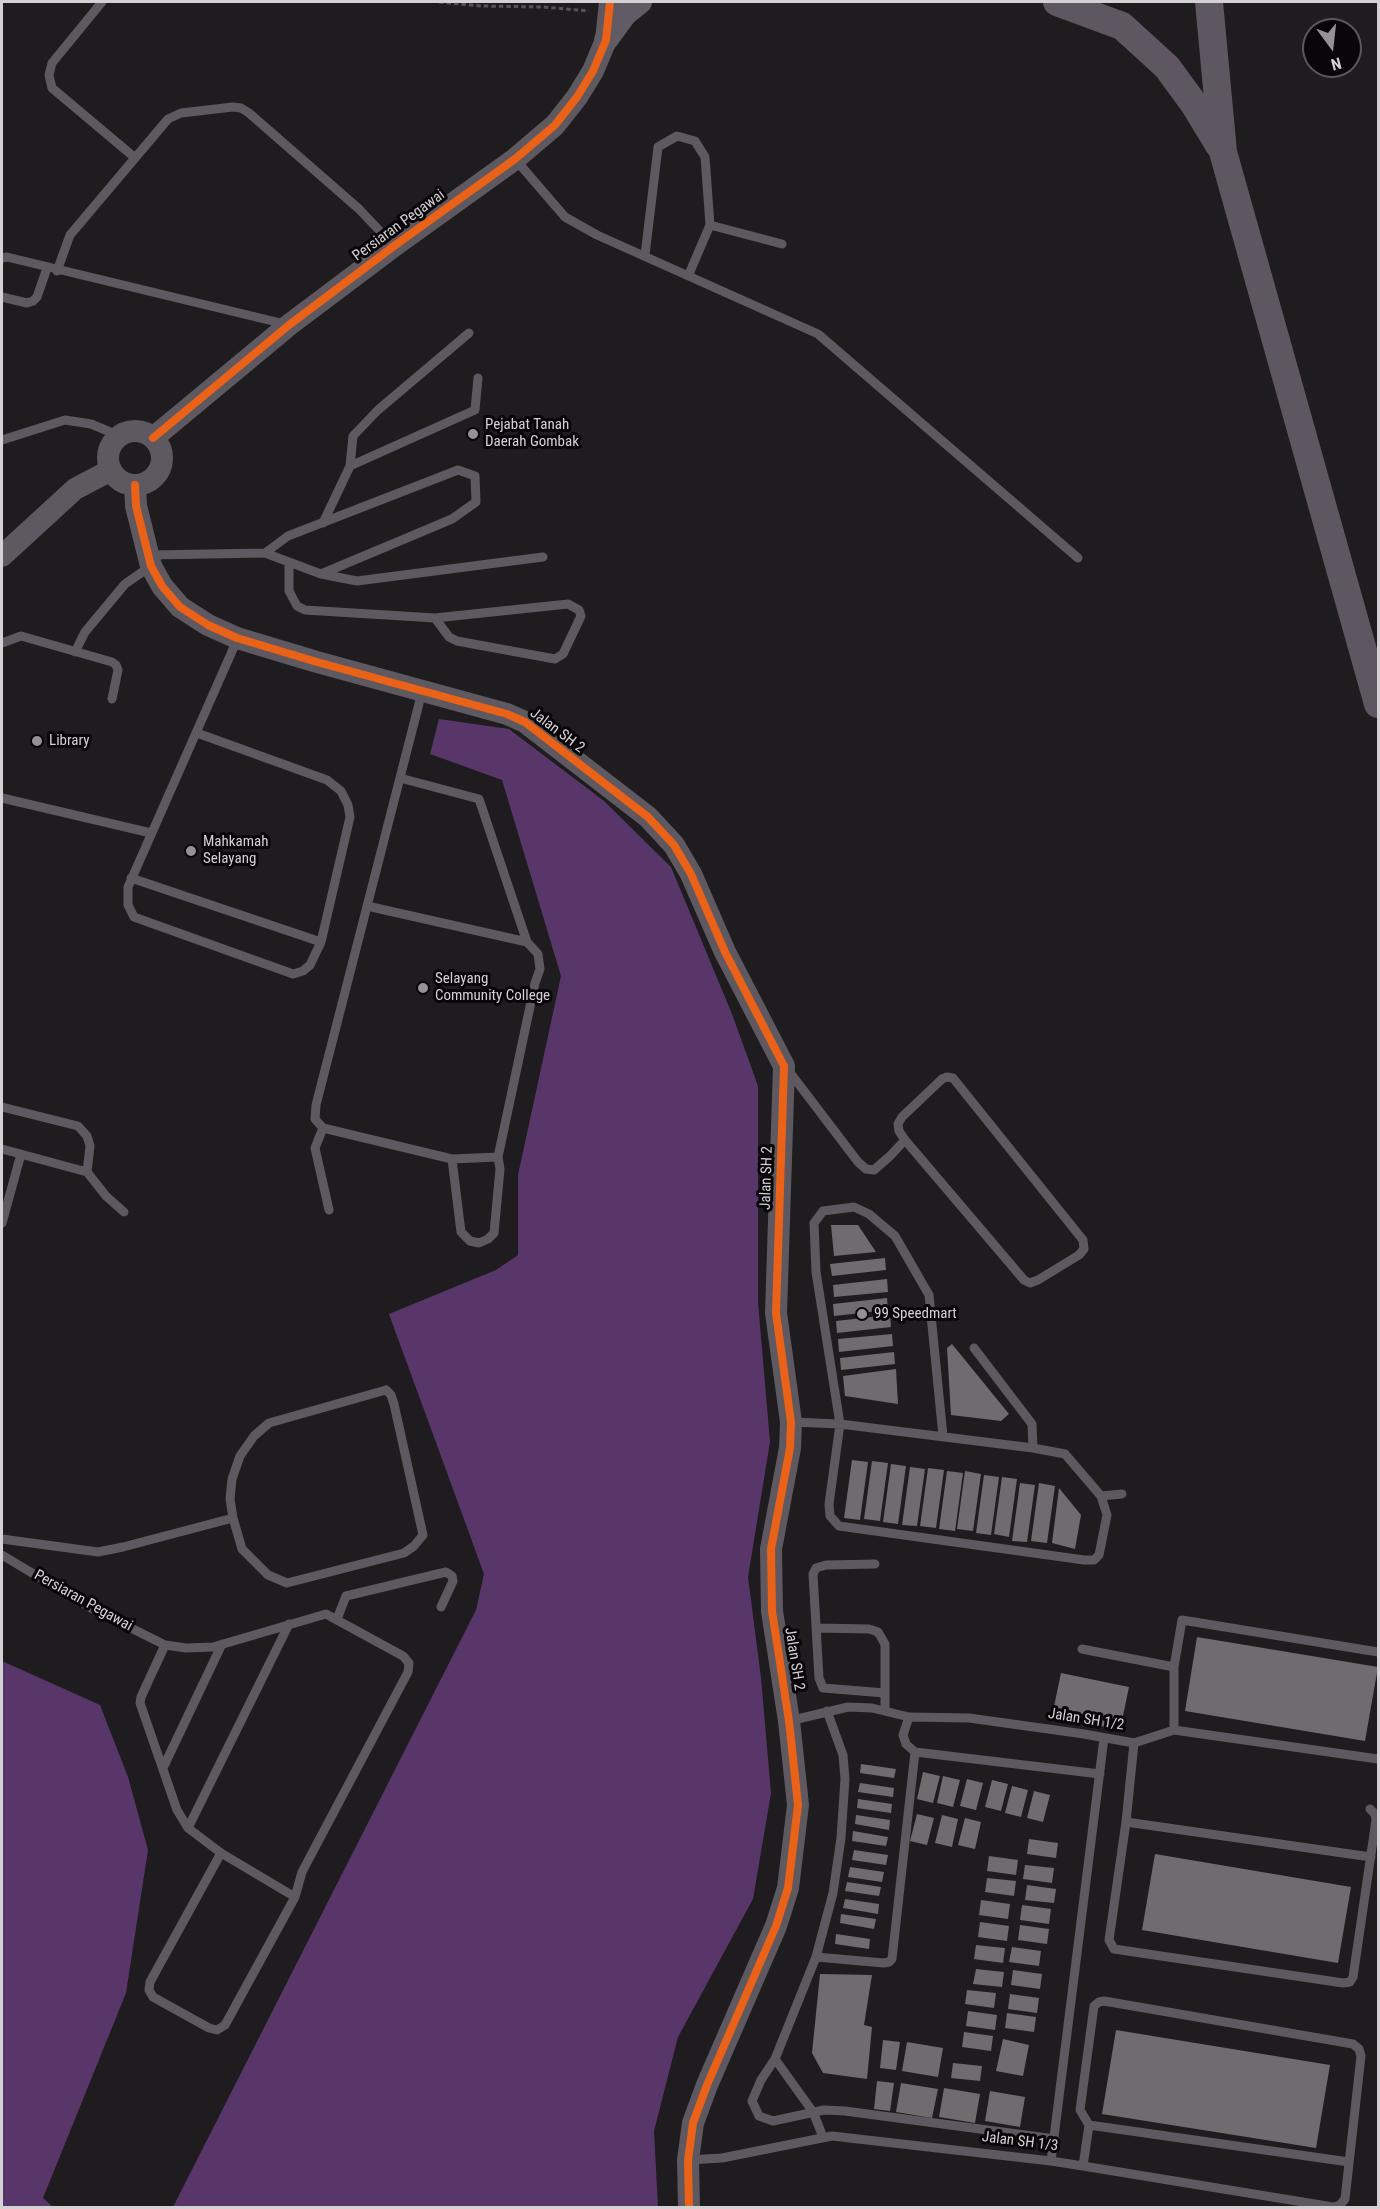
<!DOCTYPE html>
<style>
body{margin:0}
#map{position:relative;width:1380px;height:2209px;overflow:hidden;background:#1e1c1f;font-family:"Roboto Condensed",sans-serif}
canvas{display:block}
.frame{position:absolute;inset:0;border:3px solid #d4d1d5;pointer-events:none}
.north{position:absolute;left:1302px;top:18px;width:60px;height:60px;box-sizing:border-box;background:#080608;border:2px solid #5a575a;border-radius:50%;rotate:165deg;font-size:16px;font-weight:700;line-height:24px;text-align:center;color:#d4d1d5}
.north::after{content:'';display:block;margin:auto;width:21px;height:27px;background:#949295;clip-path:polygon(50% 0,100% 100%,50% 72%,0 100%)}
</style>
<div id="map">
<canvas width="1380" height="2209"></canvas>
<div class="frame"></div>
<div class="north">N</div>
</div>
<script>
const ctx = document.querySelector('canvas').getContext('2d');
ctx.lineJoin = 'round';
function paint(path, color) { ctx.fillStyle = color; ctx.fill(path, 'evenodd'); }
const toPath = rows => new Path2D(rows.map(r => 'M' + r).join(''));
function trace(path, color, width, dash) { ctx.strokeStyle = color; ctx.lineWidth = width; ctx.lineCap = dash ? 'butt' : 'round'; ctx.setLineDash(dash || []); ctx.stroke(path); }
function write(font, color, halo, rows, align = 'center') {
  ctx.font = font + ' "Roboto Condensed",sans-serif'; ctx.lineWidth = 6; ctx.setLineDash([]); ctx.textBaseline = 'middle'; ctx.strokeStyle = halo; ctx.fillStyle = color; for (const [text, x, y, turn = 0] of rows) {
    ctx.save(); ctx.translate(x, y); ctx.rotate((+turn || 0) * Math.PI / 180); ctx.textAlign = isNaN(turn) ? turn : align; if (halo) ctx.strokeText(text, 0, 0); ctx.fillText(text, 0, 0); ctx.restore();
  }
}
const forest = toPath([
 [439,719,509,729,604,801,671,867,732,1014,758,1086,758,1302,770,1442,748,1577,761,1678,771,1793,753,1899,678,2037,654,2131,658,2207,173,2207,476,1610,484,1574,389,1314,496,1270,518,1255,518,1175,561,976,502,780,430,754],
 [2,1661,100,1705,128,1777,148,1850,126,1993,43,2198,53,2207,2,2207]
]);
const building = toPath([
 [831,1225,858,1225,876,1252,834,1256],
 [885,1258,886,1270,832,1276,830,1264],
 [887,1279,888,1292,834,1297,833,1285],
 [887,1298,888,1310,834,1316,833,1304],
 [890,1315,891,1327,837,1333,836,1321],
 [892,1334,893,1346,839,1352,838,1339],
 [952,1344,1009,1414,1001,1421,951,1415,947,1348],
 [894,1352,895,1364,841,1370,840,1358],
 [896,1369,898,1404,845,1396,843,1376],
 [852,1460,868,1462,860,1520,844,1518],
 [872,1461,888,1463,880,1521,864,1519],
 [891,1464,906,1466,898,1524,883,1522],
 [910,1467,925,1469,917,1526,902,1525],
 [928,1468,944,1470,936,1528,920,1526],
 [947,1471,963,1473,955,1531,939,1529],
 [965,1471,981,1474,973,1531,957,1529],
 [984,1475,999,1477,991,1535,976,1533],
 [1002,1477,1017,1479,1009,1537,994,1534],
 [1020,1483,1035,1485,1027,1542,1012,1541],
 [1039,1483,1055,1486,1047,1543,1031,1541],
 [1059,1488,1081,1515,1075,1549,1052,1543],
 [1197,1637,1378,1667,1365,1741,1185,1711],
 [1061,1673,1129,1687,1120,1730,1052,1716],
 [861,1764,896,1769,894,1778,860,1773],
 [923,1772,940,1776,933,1803,917,1799],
 [943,1776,960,1780,953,1807,937,1803],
 [967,1779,983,1783,976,1810,960,1806],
 [992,1780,1008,1784,1001,1811,985,1807],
 [860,1783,894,1788,893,1797,858,1792],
 [1012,1786,1028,1790,1021,1817,1005,1813],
 [1034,1791,1050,1795,1043,1822,1027,1818],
 [858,1799,892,1804,891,1813,857,1808],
 [917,1814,934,1818,927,1845,910,1841],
 [856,1815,890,1820,889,1830,855,1824],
 [942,1815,958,1819,952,1847,935,1843],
 [965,1818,981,1822,975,1849,958,1845],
 [853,1831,888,1837,886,1846,852,1841],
 [1029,1839,1058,1843,1056,1858,1027,1854],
 [854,1850,888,1855,886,1865,852,1860],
 [1155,1854,1351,1887,1338,1963,1142,1930],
 [989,1856,1018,1860,1016,1875,987,1871],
 [1025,1865,1054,1868,1052,1883,1023,1879],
 [850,1867,884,1872,882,1882,848,1877],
 [987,1878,1016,1881,1014,1896,985,1892],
 [847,1882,881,1887,879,1896,845,1891],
 [1027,1885,1056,1889,1054,1903,1025,1900],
 [845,1899,879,1904,878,1914,843,1908],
 [981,1900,1010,1904,1008,1919,979,1915],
 [1022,1905,1051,1909,1049,1924,1020,1920],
 [841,1914,876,1919,874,1929,840,1923],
 [980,1922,1009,1926,1007,1941,978,1937],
 [1020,1925,1049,1929,1047,1944,1018,1940],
 [836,1934,870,1939,869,1949,835,1944],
 [976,1945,1005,1948,1003,1963,974,1959],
 [1012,1947,1041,1951,1039,1966,1009,1962],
 [976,1969,1004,1972,1002,1987,973,1984],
 [1013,1970,1042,1974,1040,1989,1011,1985],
 [820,1974,872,1975,864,2025,872,2027,867,2079,823,2073,812,2053],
 [967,1990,996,1993,994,2008,965,2004],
 [1010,1994,1039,1998,1037,2013,1008,2009],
 [968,2011,997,2015,995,2030,966,2026],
 [1007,2013,1036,2017,1034,2032,1005,2028],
 [1116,2030,1330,2065,1316,2148,1102,2114],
 [964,2032,993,2036,991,2051,962,2047],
 [1003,2039,1029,2045,1023,2076,996,2071],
 [883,2040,900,2042,896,2070,880,2068],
 [907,2042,943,2048,938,2077,902,2071],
 [953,2063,982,2066,980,2081,951,2078],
 [877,2081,894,2083,890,2111,874,2109],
 [901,2083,938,2089,932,2118,896,2112],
 [944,2088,980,2094,975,2123,939,2117],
 [990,2091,1025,2097,1020,2127,985,2121]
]);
const path = toPath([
 [439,2,481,6,543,7,589,11]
]);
const service = toPath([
 [102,2,52,63,49,75,52,88,134,157],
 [515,159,565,217,597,235,818,334,1078,558],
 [710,225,782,244],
 [645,255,658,147,677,136,695,141,705,157,710,225,689,274],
 [2,258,7,257,285,324],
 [57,271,70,235,168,119,181,113,233,107,241,108,249,113,359,209,394,246],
 [2,297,27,303,33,301,37,297,47,268],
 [2,440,65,420,91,424,120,436],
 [350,466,353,436,378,410,469,333],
 [323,523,350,466,475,410,478,378],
 [150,555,265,553,321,574,452,519,476,502,475,476,458,470,288,536,265,553],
 [289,562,289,591,297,606,305,610,435,618,568,604,579,610,581,616,563,654,555,659,457,641,449,637,435,618],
 [321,574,357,581,543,557],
 [2,643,21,636,112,662,116,665,118,670,112,699],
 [75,652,85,632,125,584,151,566],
 [422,692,316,1105,315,1119,323,1128,452,1159,498,1157],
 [197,733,327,780,341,791,348,805,350,817,321,942,310,965,303,971,293,974,134,917,128,905,128,887,237,640],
 [400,778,479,799,527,942,538,954,540,969,535,983,498,1157,500,1169,494,1233,488,1239,479,1243,470,1241,461,1232,452,1159],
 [2,798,151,833],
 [131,878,321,942],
 [367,906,527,942],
 [788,1070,858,1162,866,1169,874,1170,890,1156,905,1140,899,1131,898,1124,902,1117,942,1079,947,1077,953,1078,1083,1240,1084,1249,1079,1255,1038,1280,1030,1283,1024,1280,905,1140],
 [2,1107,78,1126,87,1136,90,1146,87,1172],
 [323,1128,315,1148,329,1210],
 [2,1149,87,1172,106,1196,124,1212],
 [2,1223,21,1154],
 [974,1348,1032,1424,1033,1448],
 [386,1390,391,1395,394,1404,423,1535,414,1546,404,1553,287,1583,268,1575,242,1549,233,1518,230,1499,232,1479,240,1456,254,1436,269,1423,386,1390],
 [791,1422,840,1424,1033,1448,1065,1454,1101,1496,1107,1515,1099,1555,1094,1560,1084,1560,839,1526,830,1516,829,1504,840,1424,816,1272,814,1223,823,1211,854,1207,869,1214,895,1236,929,1295,943,1436],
 [1101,1496,1122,1494],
 [2,1539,98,1552,123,1547,233,1518],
 [2,1555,89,1607,165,1645,186,1648,213,1647,326,1614,403,1656,409,1663,408,1672,302,1872,295,1897,225,2025,217,2030,209,2028,153,1997,149,1990,150,1982,221,1853],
 [875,1564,826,1565,816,1568,813,1574,819,1678,823,1688,885,1693],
 [337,1619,346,1596,446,1572,452,1576,453,1581,441,1607],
 [816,1628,869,1629,878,1632,885,1644,885,1711],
 [165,1645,141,1697,140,1703,177,1810,188,1828,221,1853,295,1897],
 [1082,1649,1174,1667],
 [827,1711,843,1755,845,1779,841,1838,833,1893,816,1957,775,2059,761,2080,752,2101,759,2116,773,2121,824,2110,845,2111,1055,2139],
 [909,1717,903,1735,906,1744,915,1752,1100,1774],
 [789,1721,848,1707,872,1708,909,1717,969,1718,1084,1734,1134,1743,1174,1730,1378,1759],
 [1174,1730,1174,1667,1182,1620,1378,1652],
 [1134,1743,1126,1822,1109,1940,1114,1949,1343,1983,1350,1982,1353,1977,1376,1820,1375,1814,1370,1809],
 [163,1768,222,1644],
 [1126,1822,1371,1857],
 [188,1828,289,1624],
 [816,1957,884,1963,889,1962,892,1959,915,1752],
 [775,2059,813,2112,823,2137],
 [1089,2125,1349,2162],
 [689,2160,722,2158,832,2136,1051,2161,1083,2166,1333,2207,1340,2205,1345,2199,1361,2056,1359,2049,1353,2044,1104,2001,1099,2002,1094,2006,1080,2110,1089,2125,1083,2166],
 [1051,2161,1104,1738]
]);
const tertiary = toPath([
 '108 458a27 27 0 1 1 54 0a27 27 0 1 1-54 0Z',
 [153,438,289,325,394,246,515,159,555,125,577,97,593,71,606,40,610,2],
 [135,485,136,506,151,566,162,586,180,607,208,625,237,638,317,662,507,714,525,722,648,817,674,845,691,874,725,952,784,1066,776,1313,791,1422,790,1448,771,1549,772,1611,789,1721,798,1805,788,1888,776,1926,707,2085,693,2123,688,2160,689,2208],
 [2,556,75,489,111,470]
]);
const secondary = toPath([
 [606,40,625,14,640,2]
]);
const trunk = toPath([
 [1057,2,1122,26,1167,67,1194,104,1219,145],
 [1209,2,1223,152,1378,704]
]);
const cycleway = toPath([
 [153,438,289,325,394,246,515,159,555,125,577,97,593,71,606,40,610,2],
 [135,485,136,506,151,566,162,586,180,607,208,625,237,638,317,662,507,714,525,722,648,817,674,845,691,874,725,952,784,1066,776,1313,791,1422,790,1448,771,1549,772,1611,789,1721,798,1805,788,1888,776,1926,707,2085,693,2123,688,2160,689,2208]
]);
const markers = [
 [473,434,6,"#949295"],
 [37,741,6,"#949295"],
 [191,851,6,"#949295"],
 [423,988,6,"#949295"],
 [862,1314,6,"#949295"]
];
const streetNames = [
 ["Persiaran Pegawai",399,226,-36],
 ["Jalan SH 2",557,731,37],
 ["Jalan SH 2",767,1178,-88],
 ["Persiaran Pegawai",83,1601,29],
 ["Jalan SH 2",794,1659,81],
 ["Jalan SH 1/2",1086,1720,9],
 ["Jalan SH 1/3",1020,2142,7]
];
const poiNames = [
 ["Pejabat Tanah",485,425],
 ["Daerah Gombak",485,442],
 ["Library",49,741],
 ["Mahkamah",203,842],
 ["Selayang",203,859],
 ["Selayang",435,979],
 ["Community College",435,996],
 ["99 Speedmart",874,1314]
];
paint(forest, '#593669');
paint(building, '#6e6c6f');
trace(path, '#565358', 3, [4.5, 3]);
trace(service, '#5e5860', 9);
trace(tertiary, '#5e5860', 22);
trace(secondary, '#605b64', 24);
trace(trunk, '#5e5761', 28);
trace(cycleway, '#ea6118', 8);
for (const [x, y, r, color] of markers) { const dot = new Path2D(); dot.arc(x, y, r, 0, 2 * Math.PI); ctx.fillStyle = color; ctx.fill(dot); trace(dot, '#080608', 2); }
write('15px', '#d4d1d5', '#080608', streetNames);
write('15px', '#d4d1d5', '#080608', poiNames, 'left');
</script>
